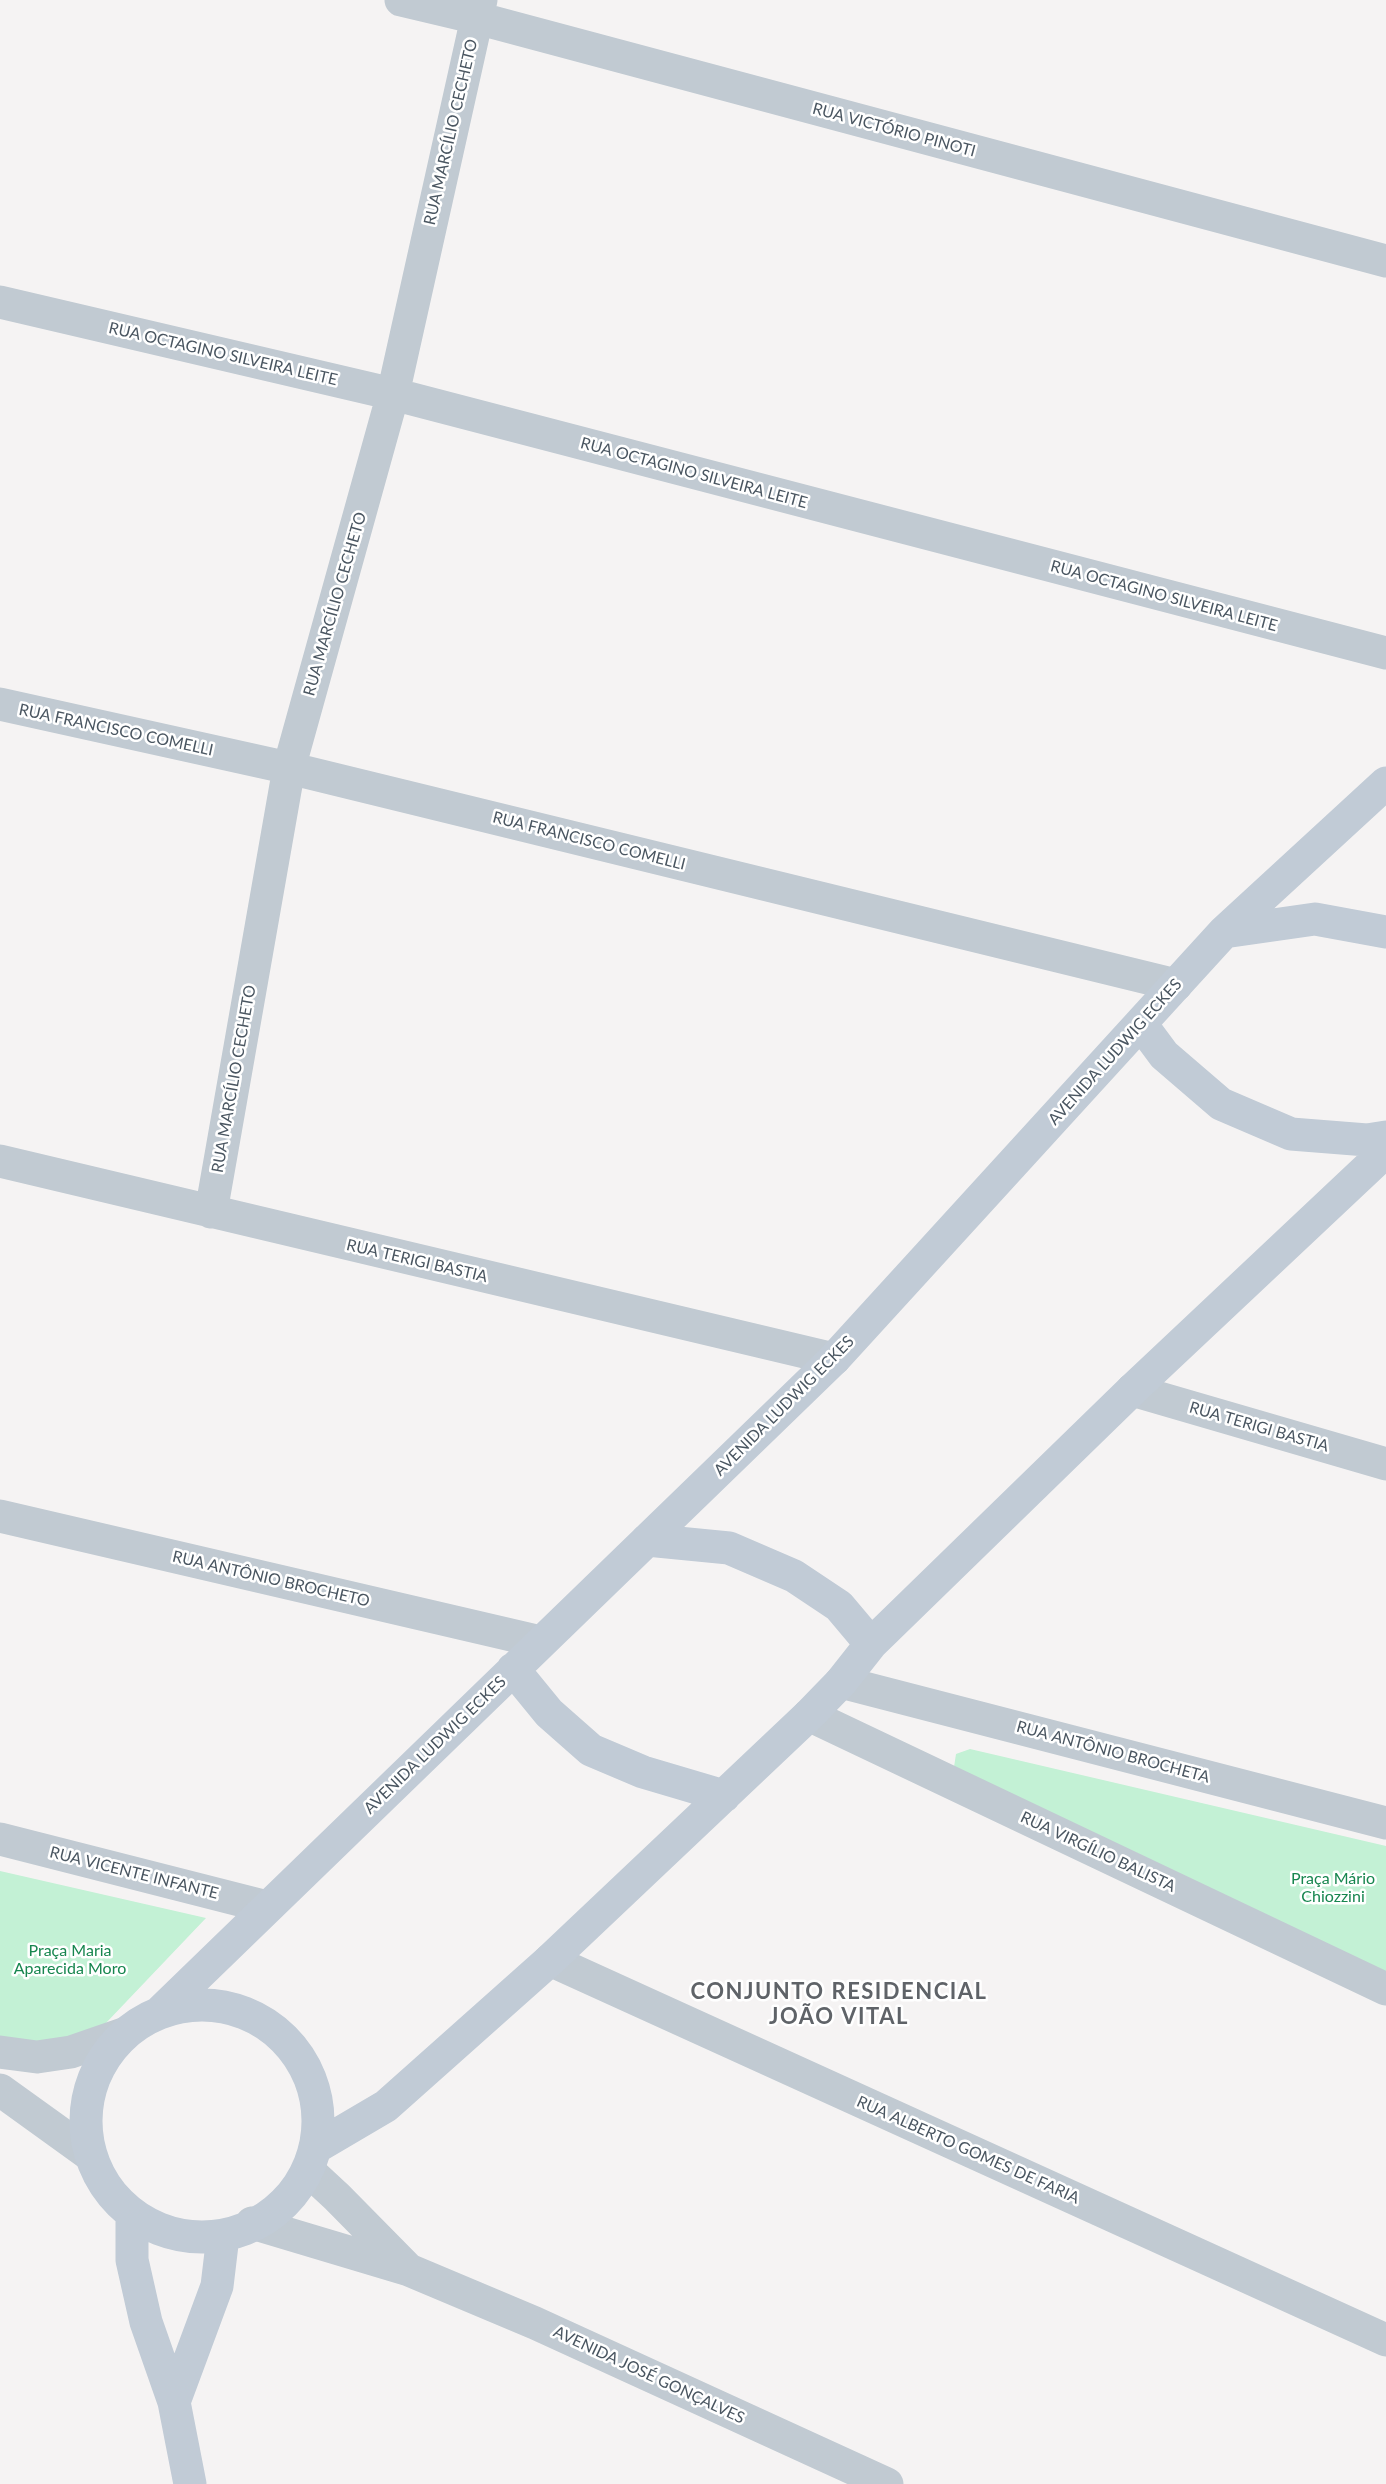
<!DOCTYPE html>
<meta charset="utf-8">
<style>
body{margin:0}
canvas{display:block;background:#f5f3f3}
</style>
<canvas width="1386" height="2484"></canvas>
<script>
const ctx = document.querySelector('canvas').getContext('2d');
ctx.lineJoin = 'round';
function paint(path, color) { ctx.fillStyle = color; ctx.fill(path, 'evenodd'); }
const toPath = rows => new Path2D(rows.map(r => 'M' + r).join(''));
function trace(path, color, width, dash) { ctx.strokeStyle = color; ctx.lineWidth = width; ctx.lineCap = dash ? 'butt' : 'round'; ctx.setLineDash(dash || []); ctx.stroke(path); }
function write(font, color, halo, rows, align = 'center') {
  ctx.font = font + ' Lato,sans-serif'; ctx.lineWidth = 5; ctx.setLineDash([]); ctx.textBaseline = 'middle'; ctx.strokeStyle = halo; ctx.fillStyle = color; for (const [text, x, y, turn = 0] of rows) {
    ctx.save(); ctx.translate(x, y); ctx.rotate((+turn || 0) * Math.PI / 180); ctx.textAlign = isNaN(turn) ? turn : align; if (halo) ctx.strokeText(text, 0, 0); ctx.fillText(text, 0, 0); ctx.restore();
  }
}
const green = toPath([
 [970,1749,1386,1846,1386,1972,954,1767,956,1754],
 [0,1871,206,1918,86,2044,0,2039]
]);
const minor = toPath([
 [401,0,477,18,1386,261],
 [0,302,393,394,1386,653],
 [0,704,289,768,1176,985],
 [0,1161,834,1359],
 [211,1212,289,768,393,394,481,0],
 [1132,1390,1386,1464],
 [0,1516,541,1642],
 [841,1682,1386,1823],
 [809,1715,1386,1989],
 [0,1839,267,1907],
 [550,1960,1386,2340],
 [310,2172,337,2197,408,2269],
 [252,2223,409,2270,535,2323,887,2484]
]);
const tertiary = toPath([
 [0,2052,37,2057,71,2052,123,2034],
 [0,2090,89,2154]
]);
const secondary = toPath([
 [1224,932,1315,919,1386,932],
 [1141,1024,1164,1055,1221,1104,1291,1134,1367,1140,1386,1137],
 [647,1540,729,1548,794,1576,839,1606,871,1644],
 [513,1669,549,1713,591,1750,643,1772,724,1796],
 '86 2121a116 116 0 1 1 232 0a116 116 0 1 1-232 0Z',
 [161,2011,834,1359,1224,932,1386,783],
 [318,2146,386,2106,550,1960,809,1715,841,1682,871,1644,1132,1390,1386,1151],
 [132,2215,132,2260,146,2322,174,2402,190,2484],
 [174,2402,217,2286,223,2236]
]);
const streetNames = [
 ["RUA VICTÓRIO PINOTI",894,130,15],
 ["RUA MARCÍLIO CECHETO",451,132,-77],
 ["RUA OCTAGINO SILVEIRA LEITE",223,354,13],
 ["RUA OCTAGINO SILVEIRA LEITE",694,473,15],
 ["RUA OCTAGINO SILVEIRA LEITE",1164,596,15],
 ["RUA MARCÍLIO CECHETO",335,604,-74],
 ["RUA FRANCISCO COMELLI",116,730,12],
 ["RUA FRANCISCO COMELLI",589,841,14],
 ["AVENIDA LUDWIG ECKES",1115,1052,-48],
 ["RUA MARCÍLIO CECHETO",234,1079,-80],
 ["RUA TERIGI BASTIA",417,1261,13],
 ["AVENIDA LUDWIG ECKES",784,1406,-45],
 ["RUA TERIGI BASTIA",1259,1427,16],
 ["RUA ANTÔNIO BROCHETO",271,1579,13],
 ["AVENIDA LUDWIG ECKES",435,1745,-44],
 ["RUA ANTÔNIO BROCHETA",1113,1752,15],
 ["RUA VIRGÍLIO BALISTA",1098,1852,25],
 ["RUA VICENTE INFANTE",134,1873,14],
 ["RUA ALBERTO GOMES DE FARIA",968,2150,24],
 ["AVENIDA JOSÉ GONÇALVES",649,2375,25]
];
const parkNames = [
 ["Praça Mário",1333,1879],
 ["Chiozzini",1333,1897],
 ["Praça Maria",70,1951],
 ["Aparecida Moro",70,1969]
];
const districtNames = [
 ["CONJUNTO RESIDENCIAL",839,1992],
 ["JOÃO VITAL",839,2017]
];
paint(green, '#c3f1d5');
trace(minor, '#c1cad2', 33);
trace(tertiary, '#c1cad2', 33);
trace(secondary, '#c1cbd6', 33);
write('16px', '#4a5661', '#fff', streetNames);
write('16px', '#17864f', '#fff', parkNames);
ctx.letterSpacing = '1.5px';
write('bold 22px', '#5f6368', '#fff', districtNames);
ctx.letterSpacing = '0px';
</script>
